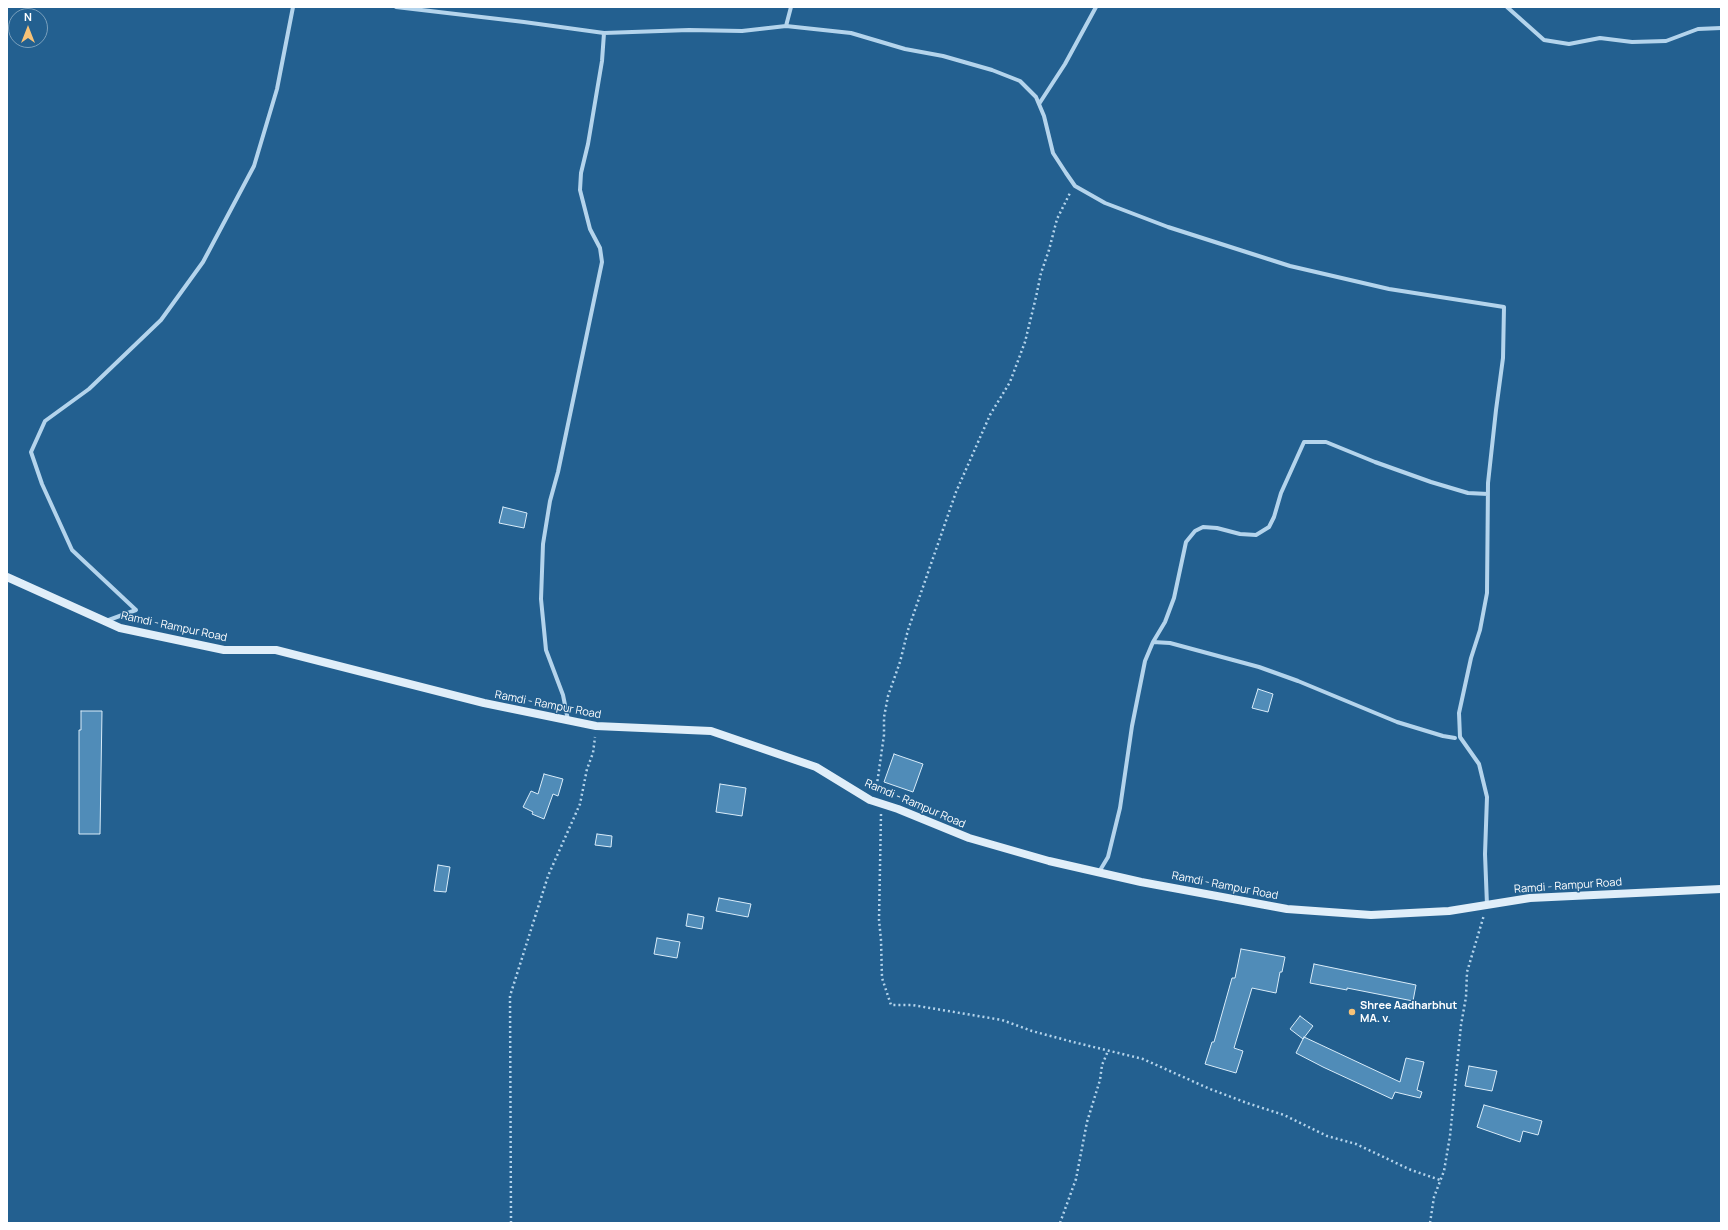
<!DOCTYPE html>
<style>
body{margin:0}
#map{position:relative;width:1728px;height:1230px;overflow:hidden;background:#236090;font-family:Manrope,sans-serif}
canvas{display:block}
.frame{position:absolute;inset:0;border:8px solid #fff;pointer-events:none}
.north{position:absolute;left:8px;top:8px;width:40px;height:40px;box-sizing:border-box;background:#236090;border:1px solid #7ba0bc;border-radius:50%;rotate:0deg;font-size:11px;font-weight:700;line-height:16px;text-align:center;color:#fff}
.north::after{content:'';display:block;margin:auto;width:14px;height:18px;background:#f7c277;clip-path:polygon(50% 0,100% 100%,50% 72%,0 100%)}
</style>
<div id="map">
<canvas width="1728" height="1230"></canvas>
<div class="frame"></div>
<div class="north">N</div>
</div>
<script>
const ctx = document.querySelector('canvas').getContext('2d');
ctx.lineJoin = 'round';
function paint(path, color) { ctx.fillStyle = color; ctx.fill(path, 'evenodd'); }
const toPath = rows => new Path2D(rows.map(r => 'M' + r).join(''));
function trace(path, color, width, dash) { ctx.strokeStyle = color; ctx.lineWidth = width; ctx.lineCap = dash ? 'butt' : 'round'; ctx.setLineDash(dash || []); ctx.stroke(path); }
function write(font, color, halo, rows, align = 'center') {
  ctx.font = font + ' Manrope,sans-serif'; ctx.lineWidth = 3; ctx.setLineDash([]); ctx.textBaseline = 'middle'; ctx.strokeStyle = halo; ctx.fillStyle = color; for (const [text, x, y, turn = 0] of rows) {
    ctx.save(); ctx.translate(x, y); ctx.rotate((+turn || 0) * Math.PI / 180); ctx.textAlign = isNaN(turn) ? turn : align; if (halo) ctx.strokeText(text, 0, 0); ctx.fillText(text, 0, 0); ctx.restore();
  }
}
const building = toPath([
 [503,507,527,513,524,528,499,523,503,507],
 [1258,689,1273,694,1268,712,1252,708,1258,689],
 [81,711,102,711,100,834,79,834,79,730,81,730,81,711],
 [894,754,923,764,913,792,884,782,894,754],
 [544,774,563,779,558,796,553,794,544,819,532,814,533,812,523,807,531,791,538,794,544,774],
 [720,784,746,788,742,816,716,812,720,784],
 [597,834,612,836,611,847,595,845,597,834],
 [438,865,450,867,446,892,434,891,438,865],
 [719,898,751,904,748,917,716,911,719,898],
 [688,914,704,917,702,929,686,926,688,914],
 [657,938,680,942,677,958,654,954,657,938],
 [1241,949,1285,957,1282,972,1280,972,1276,993,1252,988,1234,1048,1243,1051,1236,1073,1205,1064,1212,1042,1214,1042,1232,978,1235,978,1241,949],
 [1314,964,1416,985,1413,1001,1347,988,1347,990,1310,983,1314,964],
 [1300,1016,1313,1026,1303,1039,1290,1029,1300,1016],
 [1304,1037,1400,1082,1406,1058,1424,1062,1417,1090,1422,1092,1420,1098,1395,1092,1392,1099,1323,1067,1296,1053,1304,1037],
 [1469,1066,1497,1071,1492,1091,1465,1086,1469,1066],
 [1484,1105,1542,1121,1538,1135,1523,1131,1520,1142,1477,1127,1484,1105]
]);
const path = toPath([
 [876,791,884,735,884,717,888,696,900,662,908,630,956,492,990,415,1010,382,1025,342,1036,297,1041,273,1049,250,1057,219,1070,193],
 [881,814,879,920,881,940,882,978,891,1005,912,1005,1002,1020,1032,1031,1073,1042,1143,1059,1210,1089,1247,1103,1284,1115,1327,1136,1356,1144,1411,1170,1440,1180],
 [511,1223,510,996,548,876,580,804,587,769,593,753,595,737],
 [1060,1223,1076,1179,1087,1122,1100,1080,1102,1065,1108,1051],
 [1430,1223,1434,1197,1444,1171,1450,1136,1461,1025,1466,997,1467,972,1484,915]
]);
const minor = toPath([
 [396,7,524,22,604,33,602,61,588,144,581,173,580,190,590,229,600,248,602,262,558,472,550,501,543,544,541,599,546,650,563,695,568,720],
 [1507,7,1544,40,1569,44,1600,38,1632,42,1666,41,1698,29,1721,28],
 [786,26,791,7],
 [604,33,689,30,742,31,786,26,851,33,905,49,943,56,992,70,1020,81,1036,97,1044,116,1053,153,1066,173,1075,186,1105,203,1168,227,1290,266,1389,289,1504,307,1503,358,1496,410,1488,483,1487,593,1480,630,1471,658,1459,713,1460,737,1479,764,1487,797,1485,854,1487,905],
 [1039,104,1065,64,1096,7],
 [106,621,136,610,72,550,42,484,31,452,45,421,89,389,161,320,203,262,254,166,277,89,293,7],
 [1153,642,1170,643,1259,667,1298,681,1397,722,1443,736,1455,738],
 [1099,872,1108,857,1120,808,1132,726,1145,661,1153,642,1165,622,1174,598,1186,542,1195,531,1203,527,1217,528,1240,534,1256,535,1269,527,1274,517,1281,493,1304,442,1326,442,1375,462,1431,482,1468,493,1488,494]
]);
const secondary = toPath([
 [7,577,120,628,224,650,276,650,484,703,596,726,711,731,816,767,870,800,898,809,969,838,1049,861,1141,882,1287,909,1371,915,1449,911,1530,898,1721,889]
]);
const markers = [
 [1352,1012,4,"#f7c277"]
];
const streetNames = [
 ["Ramdi - Rampur Road",174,627,12],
 ["Ramdi - Rampur Road",548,705,11],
 ["Ramdi - Rampur Road",915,804,23],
 ["Ramdi - Rampur Road",1225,886,11],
 ["Ramdi - Rampur Road",1568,886,-4]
];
const poiNames = [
 ["Shree Aadharbhut",1360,1006],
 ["MA. v.",1360,1019]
];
paint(building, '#508cb8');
trace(building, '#d9ecf9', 1);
trace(path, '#b4d4ec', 2.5, [2, 3]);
trace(minor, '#b4d4ec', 4);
trace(secondary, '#e0eef9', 8);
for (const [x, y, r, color] of markers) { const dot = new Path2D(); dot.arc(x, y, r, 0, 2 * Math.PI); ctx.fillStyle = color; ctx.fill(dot); trace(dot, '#236090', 1.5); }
write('11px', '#fff', '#236090', streetNames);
write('bold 11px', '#fff', '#236090', poiNames, 'left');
</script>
